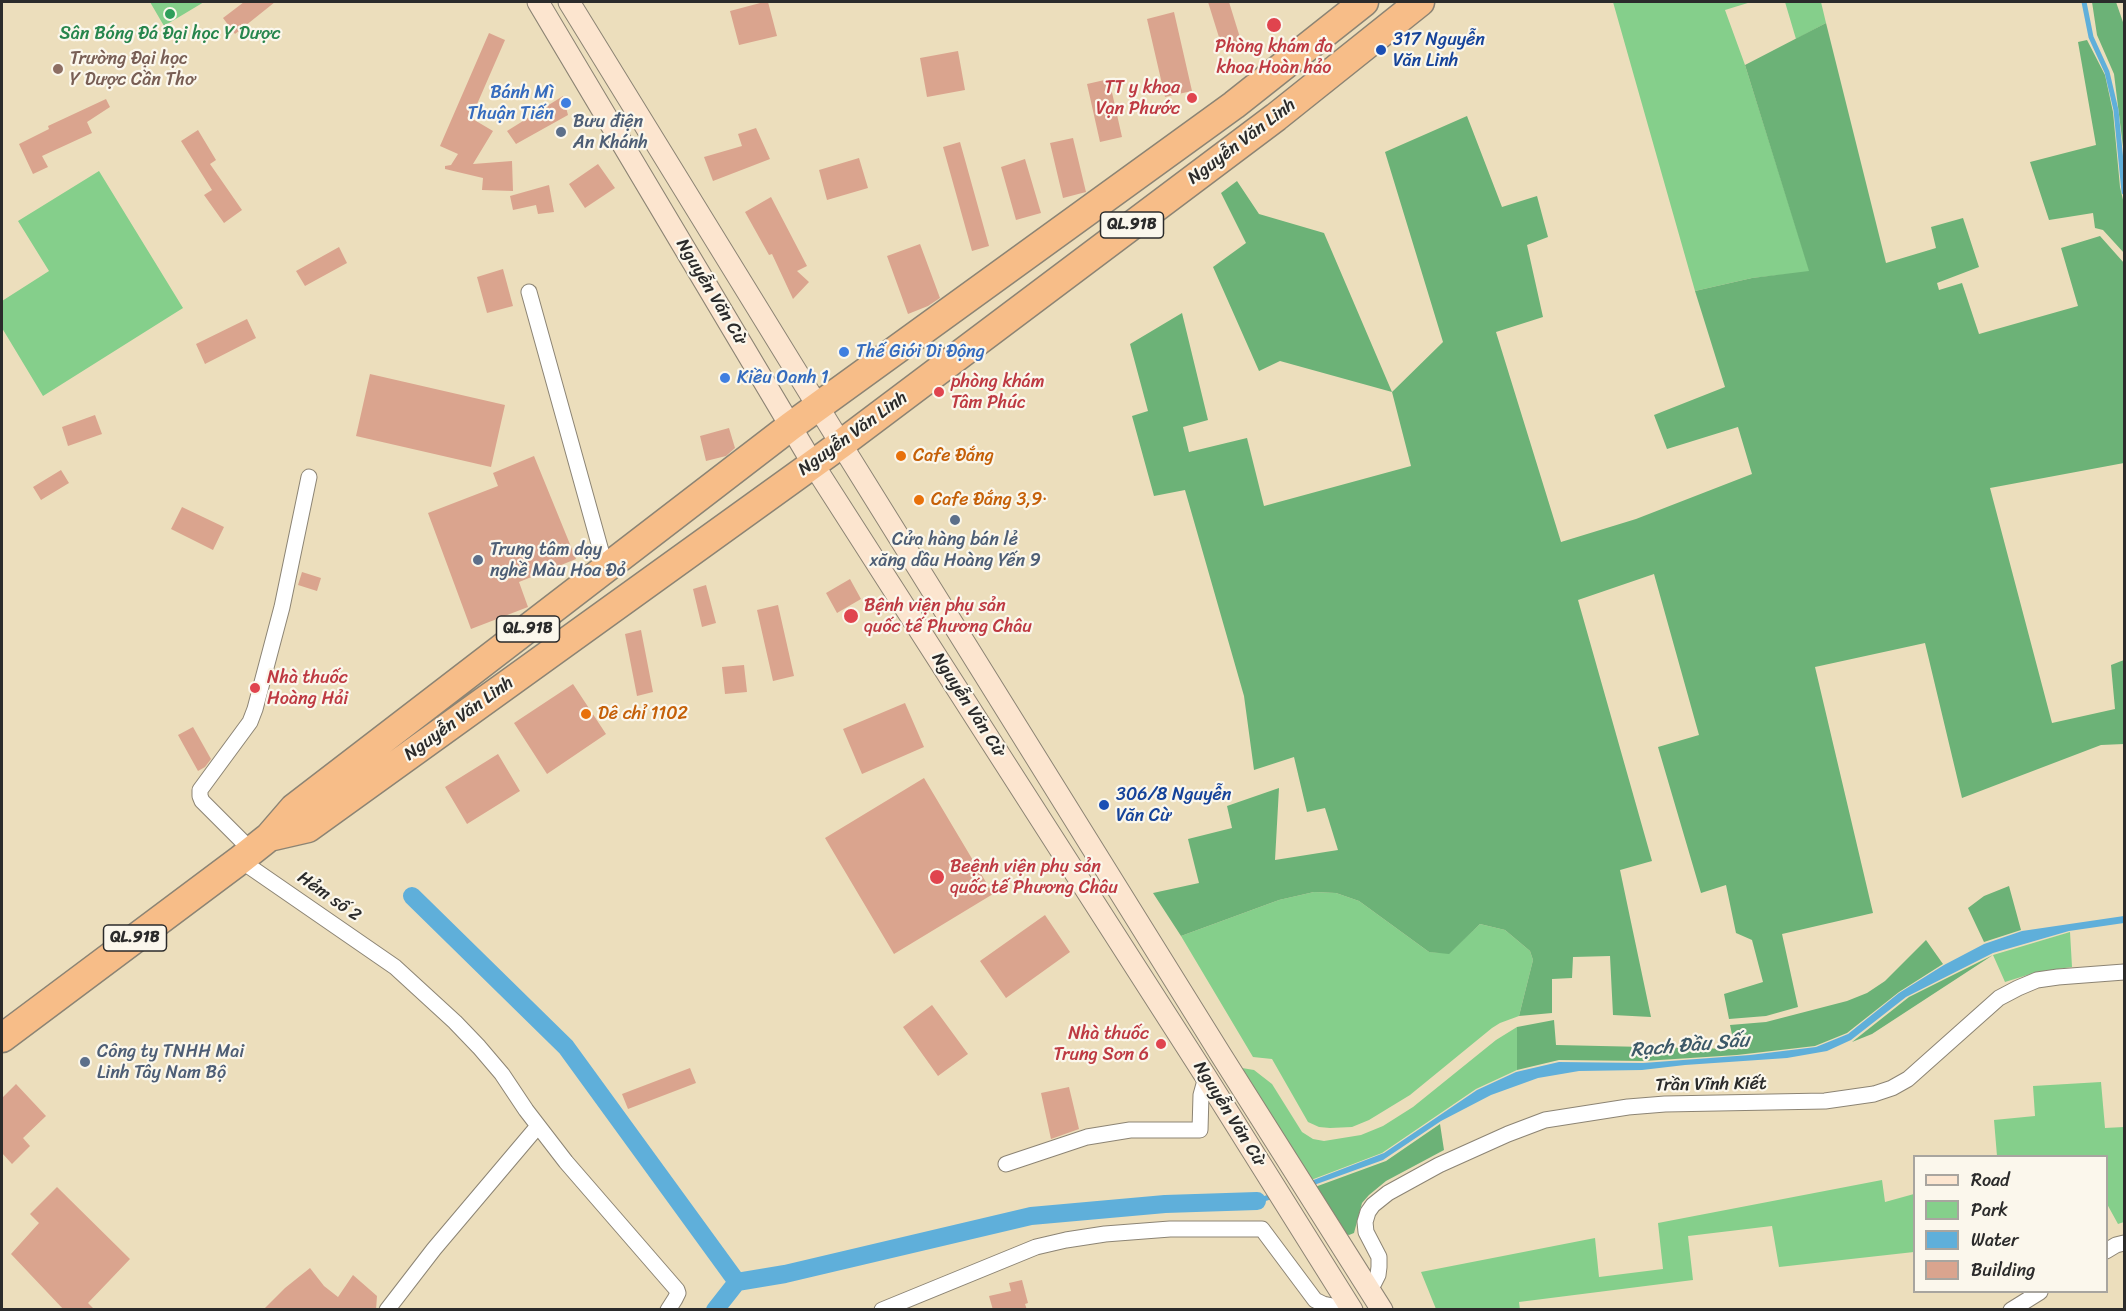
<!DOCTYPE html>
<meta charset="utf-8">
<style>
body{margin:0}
#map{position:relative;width:2126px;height:1311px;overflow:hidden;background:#ecdebc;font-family:Sriracha,sans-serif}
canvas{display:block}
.frame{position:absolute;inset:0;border:3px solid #2b2b2b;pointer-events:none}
.legend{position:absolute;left:1913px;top:1155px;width:195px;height:138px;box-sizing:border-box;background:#fbf7ec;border:2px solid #a8a59f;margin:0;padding:8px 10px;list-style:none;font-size:18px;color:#2b2b2b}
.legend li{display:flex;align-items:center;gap:12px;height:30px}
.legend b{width:30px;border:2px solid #a8a59f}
</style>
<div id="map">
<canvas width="2126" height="1311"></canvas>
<div class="frame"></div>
<ul class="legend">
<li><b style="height:8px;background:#fce5cf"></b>Road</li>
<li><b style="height:16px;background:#85cf8b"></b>Park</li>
<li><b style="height:16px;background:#5fafda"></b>Water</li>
<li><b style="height:16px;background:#daa48e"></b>Building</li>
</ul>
</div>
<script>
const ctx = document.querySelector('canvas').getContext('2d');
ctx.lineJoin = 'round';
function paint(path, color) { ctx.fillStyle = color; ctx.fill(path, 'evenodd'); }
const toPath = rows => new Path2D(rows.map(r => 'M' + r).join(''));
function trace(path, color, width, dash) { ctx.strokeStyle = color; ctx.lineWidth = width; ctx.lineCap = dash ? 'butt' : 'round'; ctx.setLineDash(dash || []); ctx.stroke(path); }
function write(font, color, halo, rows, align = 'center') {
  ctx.font = font + ' Sriracha,sans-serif'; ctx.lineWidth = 4.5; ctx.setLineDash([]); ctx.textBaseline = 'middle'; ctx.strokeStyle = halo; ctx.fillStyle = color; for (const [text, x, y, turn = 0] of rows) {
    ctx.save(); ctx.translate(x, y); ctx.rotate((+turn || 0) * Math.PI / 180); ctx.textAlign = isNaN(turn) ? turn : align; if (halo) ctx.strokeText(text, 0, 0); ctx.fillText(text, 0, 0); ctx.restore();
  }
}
const green = toPath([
 [150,2,204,2,164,26],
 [1613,2,1751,2,1725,10,1745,65,1810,272,1752,278,1695,291],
 [1785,2,1821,2,1826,23,1796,39],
 [99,171,183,308,43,396,2,328,2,301,49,271,18,221],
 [1314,892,1336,893,1359,901,1429,952,1449,953,1480,924,1505,930,1530,951,1533,960,1519,1016,1500,1023,1492,1028,1410,1095,1369,1120,1352,1127,1330,1128,1319,1127,1308,1122,1272,1059,1253,1057,1181,936,1279,900],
 [2070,932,2072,967,2037,972,2005,982,1993,955],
 [1517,1027,1517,1070,1476,1089,1382,1153,1311,1180,1242,1068,1254,1070,1272,1084,1302,1132,1313,1139,1324,1141,1361,1135,1383,1126,1413,1107,1496,1040],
 [2101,1082,2105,1128,2124,1127,2124,1222,2118,1224,2107,1204,2106,1156,1997,1156,1994,1120,2035,1116,2033,1086],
 [1882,1180,1885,1202,1914,1194,1914,1252,1779,1267,1772,1226,1688,1236,1693,1280,1519,1302,1520,1310,1436,1309,1421,1272,1595,1238,1599,1277,1663,1269,1658,1223]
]);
const forest = toPath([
 [2092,2,2116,2,2124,25,2124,155,2114,74,2097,35],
 [1826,23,1886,263,1936,248,1931,227,1963,218,1979,267,1937,283,1939,290,1962,283,1979,334,2078,306,2061,248,2100,236,2124,263,2124,463,1990,488,2052,723,2115,709,2111,665,2124,660,2124,744,2101,745,1962,798,1925,643,1815,667,1873,913,1782,934,1798,1007,1766,1016,1729,1019,1724,994,1763,982,1752,940,1736,933,1726,885,1701,893,1658,747,1699,735,1654,574,1578,600,1652,861,1620,870,1651,1017,1613,1015,1610,956,1573,957,1572,978,1552,979,1552,1013,1519,1016,1533,960,1530,951,1505,930,1480,924,1449,954,1429,952,1359,901,1336,893,1314,892,1279,900,1181,936,1153,893,1199,883,1188,839,1232,828,1227,806,1279,788,1275,860,1338,850,1325,808,1307,812,1294,757,1254,770,1244,696,1185,490,1154,496,1132,416,1148,411,1130,344,1182,313,1208,420,1183,427,1189,452,1247,438,1264,506,1411,466,1392,392,1280,361,1259,371,1213,267,1246,243,1221,193,1237,181,1259,214,1324,233,1392,392,1443,342,1385,152,1467,116,1502,207,1537,196,1548,237,1527,245,1543,317,1496,332,1561,542,1636,519,1752,474,1738,427,1667,449,1654,415,1725,387,1695,291,1752,278,1809,271,1745,65],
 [2087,40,2105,75,2113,112,2120,187,2124,204,2124,253,2103,230,2095,228,2093,213,2049,220,2030,162,2096,145,2078,42],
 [2009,886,2021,930,1984,942,1968,908,1984,896],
 [1926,940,1943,964,1899,992,1847,1033,1815,1046,1737,1055,1644,1061,1559,1060,1517,1070,1517,1027,1554,1020,1556,1045,1735,1049,1730,1025,1766,1022,1847,1001,1867,993,1885,981],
 [1993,955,1872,1034,1852,1042,1909,997],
 [1440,1124,1444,1150,1386,1181,1369,1195,1362,1203,1354,1233,1349,1235,1343,1233,1315,1187,1386,1161]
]);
const water = toPath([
 [2124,916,2124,923,2069,931,1993,953,1906,997,1851,1040,1827,1051,1787,1058,1685,1065,1642,1070,1579,1071,1538,1078,1491,1095,1441,1121,1383,1160,1314,1185,1311,1181,1384,1153,1477,1090,1516,1072,1559,1062,1643,1063,1750,1055,1816,1047,1848,1034,1899,993,1944,965,1984,944,2022,931]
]);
const stream = toPath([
 [2084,2,2091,37,2107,72,2116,110,2124,192],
 [1257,1201,1276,1195]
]);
const canal = toPath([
 [412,896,566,1047,737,1282],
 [715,1310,737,1282,785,1274,1031,1216,1165,1204,1257,1201]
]);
const building = toPath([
 [244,2,275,2,235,34,223,18],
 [764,2,768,2,777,36,739,45,730,11],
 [1208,2,1229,2,1242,44,1223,50],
 [1174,12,1192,91,1165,97,1147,19],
 [489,33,505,40,471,118,493,131,473,164,512,161,513,191,482,190,483,178,445,169,445,166,451,165,458,154,440,146],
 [958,51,965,90,927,97,920,58],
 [1109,79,1122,137,1100,142,1087,84],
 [563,96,568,115,516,144,507,131],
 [106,99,110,107,87,122,92,133,42,156,48,167,33,174,19,144,49,129,48,126],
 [756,128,770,159,713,181,704,157,742,146,738,134],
 [198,130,216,160,210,164,242,210,224,223,204,195,212,190,181,141],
 [1073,138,1086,192,1063,198,1050,143],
 [960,142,989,246,972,251,943,147],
 [859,158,868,188,827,200,819,170],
 [1025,159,1041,213,1016,220,1001,167],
 [598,164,615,188,585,208,569,184],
 [549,185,554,212,538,214,536,205,513,210,510,196],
 [771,197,807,266,797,271,809,282,793,299,772,254,769,255,745,212],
 [920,244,940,298,928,306,908,314,887,256],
 [339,247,347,263,305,286,296,271],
 [503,269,513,306,487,313,477,277],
 [247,319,256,338,205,364,196,344],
 [370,374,505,405,491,467,356,436],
 [95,415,102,434,68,446,62,427],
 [729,428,735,448,726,456,706,461,700,436],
 [534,456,576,559,519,582,528,607,471,629,428,513,498,486,493,473],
 [61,470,69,483,41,500,33,487],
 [182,507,224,527,213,550,171,529],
 [302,572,321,578,317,591,298,585],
 [850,579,861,599,837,613,826,593],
 [706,585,716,623,702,627,693,589],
 [778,605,794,676,773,681,757,610],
 [641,630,653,692,637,696,625,634],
 [744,665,747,692,725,694,722,667],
 [573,684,606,734,547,774,514,723],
 [905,703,924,747,862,774,843,729],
 [193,727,211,759,205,767,198,771,178,735],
 [498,754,520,791,467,824,445,787],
 [924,778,993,894,894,954,825,838],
 [1045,915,1070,952,1006,998,980,961],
 [932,1005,968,1054,938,1076,903,1027],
 [690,1068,696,1083,628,1109,622,1094],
 [16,1084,46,1116,23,1138,30,1146,12,1164,2,1153,2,1098],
 [1069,1087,1079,1129,1051,1139,1041,1093],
 [57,1187,130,1259,88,1303,95,1310,64,1310,11,1254,39,1223,30,1214],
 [310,1268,324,1286,338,1297,353,1275,377,1296,376,1310,263,1310,285,1288],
 [1022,1280,1028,1303,1025,1304,1027,1310,993,1310,989,1296,1011,1291,1009,1283]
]);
const street = toPath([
 [529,292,606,569],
 [251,850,202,801,200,796,200,790,250,722,255,709,282,607,309,477],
 [240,860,395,967,455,1022,479,1047,502,1074,526,1110,566,1162,677,1290,678,1293,675,1299,668,1310],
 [1006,1164,1087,1137,1130,1130,1200,1130,1201,1095,1206,1077],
 [2106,1251,2116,1245,2124,1243],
 [1368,1287,1374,1283,1378,1275,1379,1267,1379,1257,1366,1232,1365,1222,1368,1212,1373,1205,1388,1193,1439,1165,1508,1134,1545,1120,1628,1107,1665,1104,1825,1101,1874,1094,1892,1088,1908,1079,1999,998,2018,988,2037,980,2058,977,2124,972],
 [387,1310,434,1249,538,1126],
 [882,1310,1036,1247,1066,1240,1105,1234,1170,1229,1262,1229,1315,1300,1323,1304,1351,1310],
 [2011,1310,2040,1292]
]);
const secondary = toPath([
 [538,2,813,464,1206,1077,1352,1310],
 [569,2,841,444,1221,1055,1382,1310]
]);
const highway = toPath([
 [269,837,308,828,841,444,1276,117,1420,2],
 [2,1038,240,860,269,837,294,808,791,426,1234,105,1364,2]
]);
const markers = [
 [170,14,6,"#2e9e5b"],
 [1274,25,8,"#e0444e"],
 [1381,50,6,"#1a4fb4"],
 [58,69,6,"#8d6e63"],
 [1192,98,6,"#e0444e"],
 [566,103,6,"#3f7fe0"],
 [561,132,6,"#5c6f8a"],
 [844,352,6,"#3f7fe0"],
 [725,378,6,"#3f7fe0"],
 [939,392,6,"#e0444e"],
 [901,456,6,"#e8710a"],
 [919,500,6,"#e8710a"],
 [955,520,6,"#5c6f8a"],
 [478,560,6,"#5c6f8a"],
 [851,616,8,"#e0444e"],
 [255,688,6,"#e0444e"],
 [586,714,6,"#e8710a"],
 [1104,805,6,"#1a4fb4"],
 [937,877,8,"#e0444e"],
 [1161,1044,6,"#e0444e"],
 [85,1062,6,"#5c6f8a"]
];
const shields = [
 [1132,225,63],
 [528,629,63],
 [135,938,63]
];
const shieldNames = [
 ["QL.91B",1132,225],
 ["QL.91B",528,629],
 ["QL.91B",135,938]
];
const leisureNames = [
 ["Sân Bóng Đá Đại học Y Dược",170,34]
];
const transitNames = [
 ["317 Nguyễn",1393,40],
 ["Văn Linh",1393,61],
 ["306/8 Nguyễn",1116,795],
 ["Văn Cừ",1116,816]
];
const healthNames = [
 ["Phòng khám đa",1274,47,"center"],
 ["khoa Hoàn hảo",1274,68,"center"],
 ["TT y khoa",1180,88,"right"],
 ["Vạn Phước",1180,109,"right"],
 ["phòng khám",951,382],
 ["Tâm Phúc",951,403],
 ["Bệnh viện phụ sản",864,606],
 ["quốc tế Phương Châu",864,627],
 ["Nhà thuốc",267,678],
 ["Hoàng Hải",267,699],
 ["Beệnh viện phụ sản",950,867],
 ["quốc tế Phương Châu",950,888],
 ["Nhà thuốc",1149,1034,"right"],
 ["Trung Sơn 6",1149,1055,"right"]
];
const educationNames = [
 ["Trường Đại học",70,59],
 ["Y Dược Cần Thơ",70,80]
];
const shopNames = [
 ["Bánh Mì",554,93,"right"],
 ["Thuận Tiến",554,114,"right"],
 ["Thế Giới Di Động",856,352],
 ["Kiều Oanh 1",737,378]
];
const serviceNames = [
 ["Bưu điện",573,122],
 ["An Khánh",573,143],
 ["Cửa hàng bán lẻ",955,540,"center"],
 ["xăng dầu Hoàng Yến 9",955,561,"center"],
 ["Trung tâm dạy",490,550],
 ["nghề Màu Hoa Đỏ",490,571],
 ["Công ty TNHH Mai",97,1052],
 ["Linh Tây Nam Bộ",97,1073]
];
const streetNames = [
 ["Nguyễn Văn Linh",1242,142,-37],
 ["Nguyễn Văn Cừ",711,292,59],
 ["Nguyễn Văn Linh",853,434,-36],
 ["Nguyễn Văn Cừ",968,705,57],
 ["Nguyễn Văn Linh",459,719,-36],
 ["Hẻm số 2",329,897,35],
 ["Trần Vĩnh Kiết",1711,1085,-1],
 ["Nguyễn Văn Cừ",1229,1114,58]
];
const foodNames = [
 ["Cafe Đắng",913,456],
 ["Cafe Đắng 3,9·",931,500],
 ["Dê chỉ 1102",598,714]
];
const waterNames = [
 ["Rạch Đầu Sấu",1690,1046,-5]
];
paint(green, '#85cf8b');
paint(forest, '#6cb277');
paint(water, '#5fafda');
trace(stream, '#5fafda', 5);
trace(canal, '#5fafda', 18);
paint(building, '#daa48e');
trace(street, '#8c8474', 17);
trace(secondary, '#8c8474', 23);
trace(highway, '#8c8474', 31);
trace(street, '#fff', 15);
trace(secondary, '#fce5cf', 21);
trace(highway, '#f7bd88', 28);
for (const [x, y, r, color] of markers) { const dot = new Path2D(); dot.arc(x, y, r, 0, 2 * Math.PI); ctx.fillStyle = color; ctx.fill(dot); trace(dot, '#fbf7ec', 2); }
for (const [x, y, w] of shields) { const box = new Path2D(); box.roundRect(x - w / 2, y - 13, w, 26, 4.5); ctx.fillStyle = '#fbf7ec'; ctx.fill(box); trace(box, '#2b2b2b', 1.5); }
write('bold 16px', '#2b2b2b', null, shieldNames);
write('18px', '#27864d', '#fbf7ec', leisureNames);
write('18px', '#164399', '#fbf7ec', transitNames, 'left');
write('18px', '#be3a42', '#fbf7ec', healthNames, 'left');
write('18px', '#785e54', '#fbf7ec', educationNames, 'left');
write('18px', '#366cbe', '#fbf7ec', shopNames, 'left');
write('18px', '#4e5e75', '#fbf7ec', serviceNames, 'left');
write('18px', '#2b2b2b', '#fbf7ec', streetNames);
write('18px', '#c56008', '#fbf7ec', foodNames, 'left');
write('italic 20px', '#3d5968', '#fbf7ec', waterNames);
</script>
